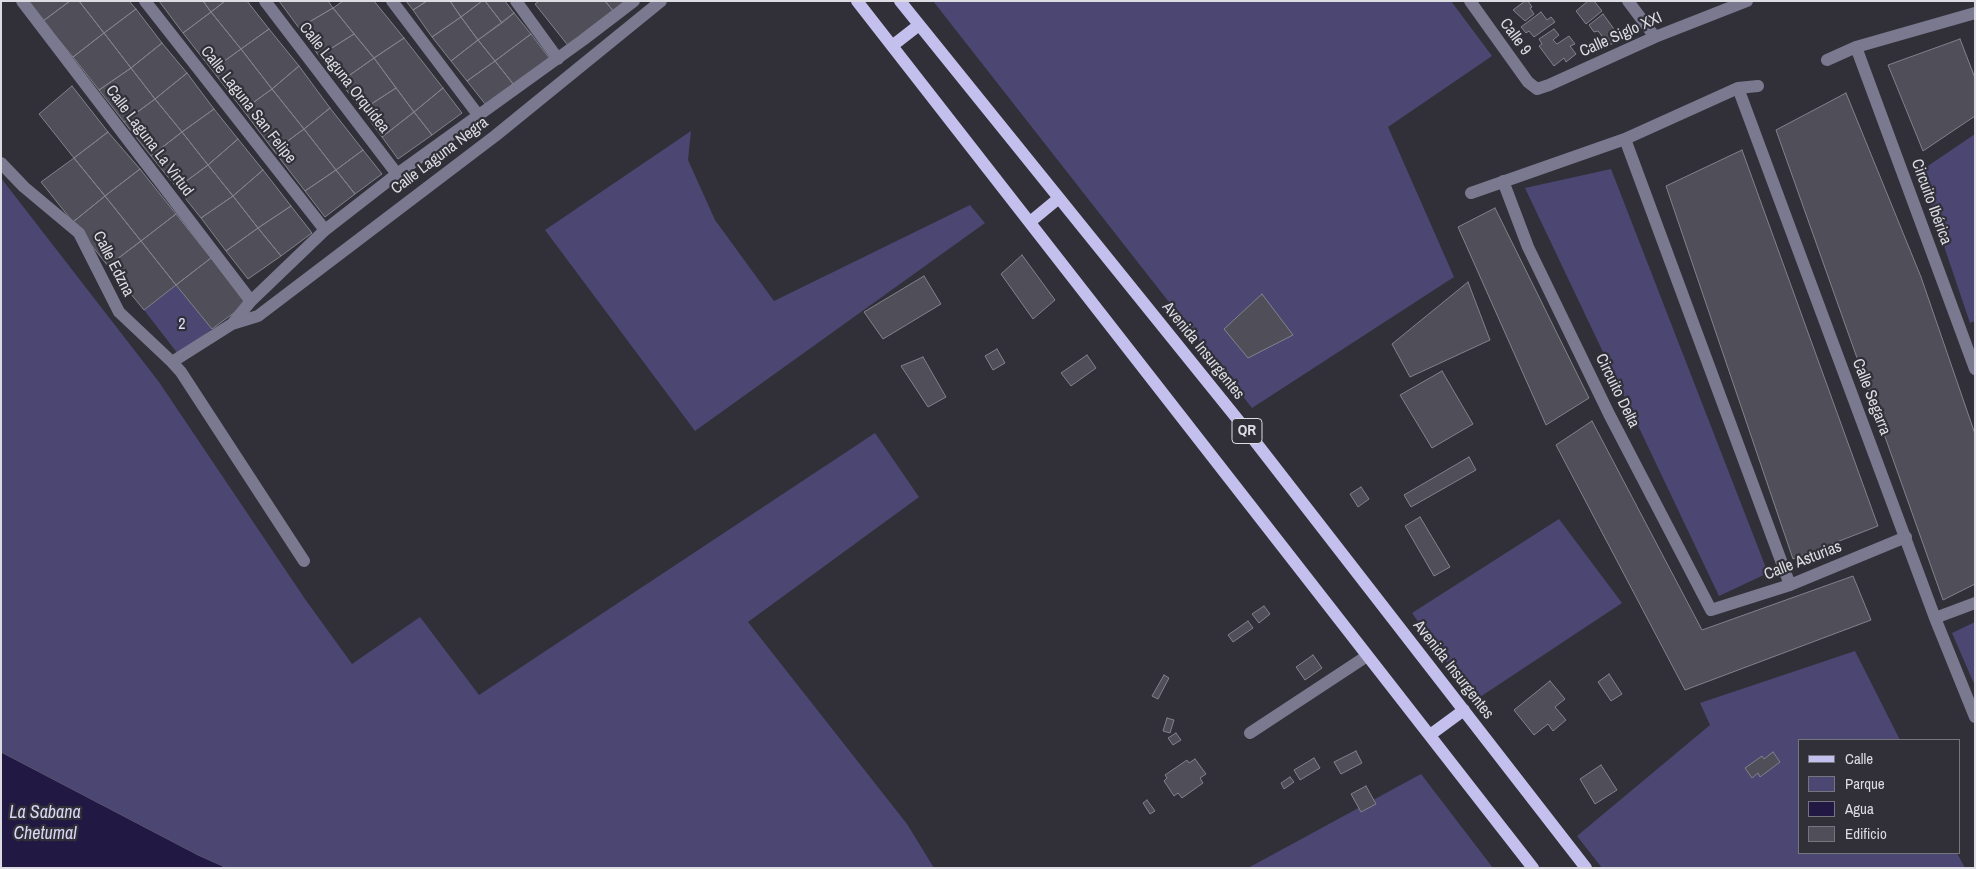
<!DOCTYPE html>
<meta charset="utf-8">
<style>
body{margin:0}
#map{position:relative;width:1976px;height:869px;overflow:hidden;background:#313039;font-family:"Archivo Narrow",sans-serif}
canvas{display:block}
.frame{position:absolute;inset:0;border:2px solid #dcdce2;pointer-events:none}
.legend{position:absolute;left:1798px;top:739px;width:162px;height:115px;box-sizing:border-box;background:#313039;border:1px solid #75757d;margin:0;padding:6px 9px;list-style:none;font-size:15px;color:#dcdce2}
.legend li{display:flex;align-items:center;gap:10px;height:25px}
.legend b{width:25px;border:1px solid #75757d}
</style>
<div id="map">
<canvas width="1976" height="869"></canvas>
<div class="frame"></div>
<ul class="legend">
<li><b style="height:6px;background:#c3c0ee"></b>Calle</li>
<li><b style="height:14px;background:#4b4672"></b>Parque</li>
<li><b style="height:14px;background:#211943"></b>Agua</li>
<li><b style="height:14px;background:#504f59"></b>Edificio</li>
</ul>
</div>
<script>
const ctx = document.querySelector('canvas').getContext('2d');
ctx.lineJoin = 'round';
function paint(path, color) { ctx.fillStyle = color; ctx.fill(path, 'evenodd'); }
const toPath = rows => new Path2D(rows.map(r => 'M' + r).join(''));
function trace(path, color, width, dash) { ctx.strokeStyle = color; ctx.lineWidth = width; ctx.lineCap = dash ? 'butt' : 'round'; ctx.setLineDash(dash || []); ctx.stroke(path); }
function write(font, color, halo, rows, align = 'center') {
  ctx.font = font + ' "Archivo Narrow",sans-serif'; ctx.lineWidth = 4.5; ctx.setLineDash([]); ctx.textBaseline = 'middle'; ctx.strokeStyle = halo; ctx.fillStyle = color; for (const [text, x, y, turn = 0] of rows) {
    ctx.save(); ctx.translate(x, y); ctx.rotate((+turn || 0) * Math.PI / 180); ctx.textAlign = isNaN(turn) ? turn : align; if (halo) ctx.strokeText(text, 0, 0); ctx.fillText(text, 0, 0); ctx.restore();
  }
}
const green = toPath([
 [933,1,1451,1,1492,56,1388,127,1454,277,1252,408],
 [691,131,688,160,715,220,774,301,970,205,985,223,695,431,545,230],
 [1975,134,1975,321,1970,323,1919,172],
 [1611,169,1768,573,1719,596,1525,188],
 [1,178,159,382,305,599,352,664,420,617,479,695,875,433,919,497,748,622,907,824,934,868,227,868,198,855,1,752],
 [176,285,212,329,178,354,144,310],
 [1559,519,1622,603,1474,701,1412,613],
 [1975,622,1975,686,1952,633],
 [1855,651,1900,740,1800,740,1800,853,1957,853,1965,868,1602,868,1577,836,1710,725,1700,703],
 [1421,774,1493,868,1248,868]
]);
const water = toPath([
 [1,752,198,855,227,868,1,868,1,752]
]);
const building = toPath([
 [28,1,70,1,43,21,28,1],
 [70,1,79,1,104,33,73,57,43,21,70,1],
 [79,1,129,1,136,9,104,33,79,1],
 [159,1,203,1,211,12,183,33,159,1],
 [203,1,225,1,211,12,203,1],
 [225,1,247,1,269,29,241,49,211,12,225,1],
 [279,1,328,1,333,8,299,28,279,1],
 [343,1,374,1,404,38,374,58,333,8,343,1],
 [406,1,427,1,413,10,406,1],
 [427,1,450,1,461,17,432,37,413,10,427,1],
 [450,1,482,1,461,17,450,1],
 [482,1,485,1,502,23,478,40,461,17,482,1],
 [485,1,505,1,514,13,502,23,485,1],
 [539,1,605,1,615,13,570,48,535,4,539,1],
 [605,1,630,1,615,13,605,1],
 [1525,1,1528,1,1532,7,1530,8,1534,14,1525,21,1513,10,1525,1],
 [1588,1,1594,1,1602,11,1586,24,1576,11,1588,1],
 [333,8,354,34,319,56,299,28,333,8],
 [136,9,162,43,131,68,104,33,136,9],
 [211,12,241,49,212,70,183,33,211,12],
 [1541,12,1547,20,1551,17,1555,22,1534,37,1529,31,1526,33,1521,27,1541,12],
 [514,13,531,34,495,61,478,40,514,13],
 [1603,14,1622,40,1609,45,1598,31,1594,32,1589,25,1603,14],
 [461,17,478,40,451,61,432,37,461,17],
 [269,29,299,66,272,89,241,49,269,29],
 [1554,29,1559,35,1553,40,1557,44,1569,36,1575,44,1570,46,1576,54,1566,62,1564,58,1554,66,1539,46,1542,44,1539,39,1554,29],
 [104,33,131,68,99,90,73,57,104,33],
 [354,34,374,58,340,82,319,56,354,34],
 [531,34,550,59,514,85,495,61,531,34],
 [404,38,443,88,414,112,374,58,404,38],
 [1960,39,1975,78,1975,116,1923,151,1888,65,1960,39],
 [478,40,495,61,467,81,451,61,478,40],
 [162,43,187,73,155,99,131,68,162,43],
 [241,49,272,89,243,110,212,70,241,49],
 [374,58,396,88,362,110,340,82,374,58],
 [495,61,514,85,486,105,467,81,495,61],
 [299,66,330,108,304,129,272,89,299,66],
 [131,68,155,99,124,122,99,90,131,68],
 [187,73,214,109,182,132,155,99,187,73],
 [72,86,108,132,74,158,39,114,72,86],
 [396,88,414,112,382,137,362,110,396,88],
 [443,88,462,113,432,135,414,112,443,88],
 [272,89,304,129,274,151,243,110,272,89],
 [1846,93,1921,277,1975,434,1975,584,1943,600,1776,130,1846,93],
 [155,99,182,132,151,156,124,122,155,99],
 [330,108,363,150,336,170,304,129,330,108],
 [214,109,238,139,208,165,182,132,214,109],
 [414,112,432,135,398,159,382,137,414,112],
 [304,129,336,170,305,191,274,151,304,129],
 [108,132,140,169,105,196,74,158,108,132],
 [182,132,208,165,177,188,151,156,182,132],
 [238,139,263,170,233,196,208,165,238,139],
 [363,150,382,174,355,194,336,170,363,150],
 [1742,150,1878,526,1793,559,1666,186,1742,150],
 [74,158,105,196,73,222,41,182,74,158],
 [208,165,233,196,201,218,177,188,208,165],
 [140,169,176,214,141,241,105,196,140,169],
 [263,170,291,206,258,228,233,196,263,170],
 [336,170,355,194,325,217,305,191,336,170],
 [105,196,141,241,108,266,73,222,105,196],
 [233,196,258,228,226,251,201,218,233,196],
 [291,206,312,233,281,256,258,228,291,206],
 [1495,208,1589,398,1546,425,1458,227,1495,208],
 [176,214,211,258,176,285,141,241,176,214],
 [258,228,281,256,248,279,226,251,258,228],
 [141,241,176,285,144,310,108,266,141,241],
 [1022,255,1055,300,1033,319,1001,274,1022,255],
 [211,258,246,304,212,329,176,285,211,258],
 [924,276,941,304,883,339,864,312,924,276],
 [1468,282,1490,340,1410,377,1392,344,1468,282],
 [1262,294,1293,335,1248,358,1224,329,1262,294],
 [997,349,1005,363,993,370,985,356,997,349],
 [1087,355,1096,368,1071,386,1061,373,1087,355],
 [923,357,946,397,928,407,901,366,923,357],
 [1442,371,1473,424,1432,448,1400,395,1442,371],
 [1592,421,1702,630,1853,576,1871,620,1685,690,1556,445,1592,421],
 [1469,457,1476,470,1411,507,1404,495,1469,457],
 [1361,487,1369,499,1358,507,1350,494,1361,487],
 [1420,517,1450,567,1434,576,1405,526,1420,517],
 [1264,606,1270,614,1259,623,1252,614,1264,606],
 [1248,621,1253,628,1233,642,1228,635,1248,621],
 [1313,655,1322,668,1305,680,1296,667,1313,655],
 [1609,674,1622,694,1611,701,1598,682,1609,674],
 [1164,675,1169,678,1158,699,1152,696,1164,675],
 [1550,681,1565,699,1555,707,1566,720,1553,731,1548,724,1534,735,1514,710,1550,681],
 [1167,718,1174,720,1170,733,1163,731,1167,718],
 [1176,733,1181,740,1173,745,1168,738,1176,733],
 [1356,751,1362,763,1341,774,1334,762,1356,751],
 [1773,752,1780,762,1760,777,1758,773,1752,778,1745,768,1762,756,1764,759,1773,752],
 [1314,758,1320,768,1300,780,1294,770,1314,758],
 [1195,759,1206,774,1200,778,1203,783,1182,798,1178,793,1174,796,1164,781,1167,778,1165,775,1187,760,1189,763,1195,759],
 [1601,765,1617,790,1595,804,1580,779,1601,765],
 [1290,777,1294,782,1284,789,1281,783,1290,777],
 [1366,786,1376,804,1361,812,1351,794,1366,786],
 [1147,800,1155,811,1150,814,1143,803,1147,800]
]);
const minor = toPath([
 [22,1,251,301],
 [145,1,325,230],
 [265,1,397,174],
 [392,1,479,116],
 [516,1,558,59],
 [1470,1,1528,82,1537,89,1549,85,1655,37,1747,1],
 [1628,1,1655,37],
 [1856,47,1975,369],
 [1827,60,1856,47,1975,13],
 [1738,88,1935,618,1975,717],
 [1625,139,1790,585],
 [1,163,24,187,79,233,119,312,172,362,181,372,304,561],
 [1503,181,1528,247,1609,414,1711,610,1790,585,1906,537],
 [1471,193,1625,139,1738,88,1758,86],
 [232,324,251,301,325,230,397,174,583,40,634,1],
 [172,362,232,324,258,316,495,136,661,1],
 [1935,618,1975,603],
 [1250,733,1367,656]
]);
const major = toPath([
 [857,1,1533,868],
 [900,1,1247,431,1586,868],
 [892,46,919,25],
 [1030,222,1059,198],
 [1430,735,1464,710]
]);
const shields = [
 [1247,431,30]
];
const shieldNames = [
 ["QR",1247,431]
];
const streetNames = [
 ["Calle Siglo XXI",1621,35,-24],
 ["Calle 9",1515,37,54],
 ["Calle Laguna Orquídea",344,78,52],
 ["Calle Laguna San Felipe",248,105,52],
 ["Calle Laguna La Virtud",149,141,53],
 ["Calle Laguna Negra",440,156,-37],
 ["Circuito Ibérica",1931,202,70],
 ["Calle Edzna",113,264,63],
 ["Avenida Insurgentes",1203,351,51],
 ["Circuito Delta",1617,391,64],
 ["Calle Segarra",1871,397,69],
 ["Calle Asturias",1803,561,-21],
 ["Avenida Insurgentes",1453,670,52]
];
const parkNames = [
 ["2",182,325]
];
const waterNames = [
 ["La Sabana",45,813],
 ["Chetumal",45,834]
];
paint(green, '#4b4672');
paint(water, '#211943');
trace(water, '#595473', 1);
paint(building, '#504f59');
trace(building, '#82828c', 1);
trace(minor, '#7a798f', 12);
trace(major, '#c3c0ee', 12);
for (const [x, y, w] of shields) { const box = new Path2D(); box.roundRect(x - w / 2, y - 12.5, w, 25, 4); ctx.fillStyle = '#313039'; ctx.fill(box); trace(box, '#dcdce2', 1); }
write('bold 15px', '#dcdce2', null, shieldNames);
write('16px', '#dcdce2', '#313039', streetNames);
write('16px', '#dedcfb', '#313039', parkNames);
write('italic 18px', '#d9d7f6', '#313039', waterNames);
</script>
